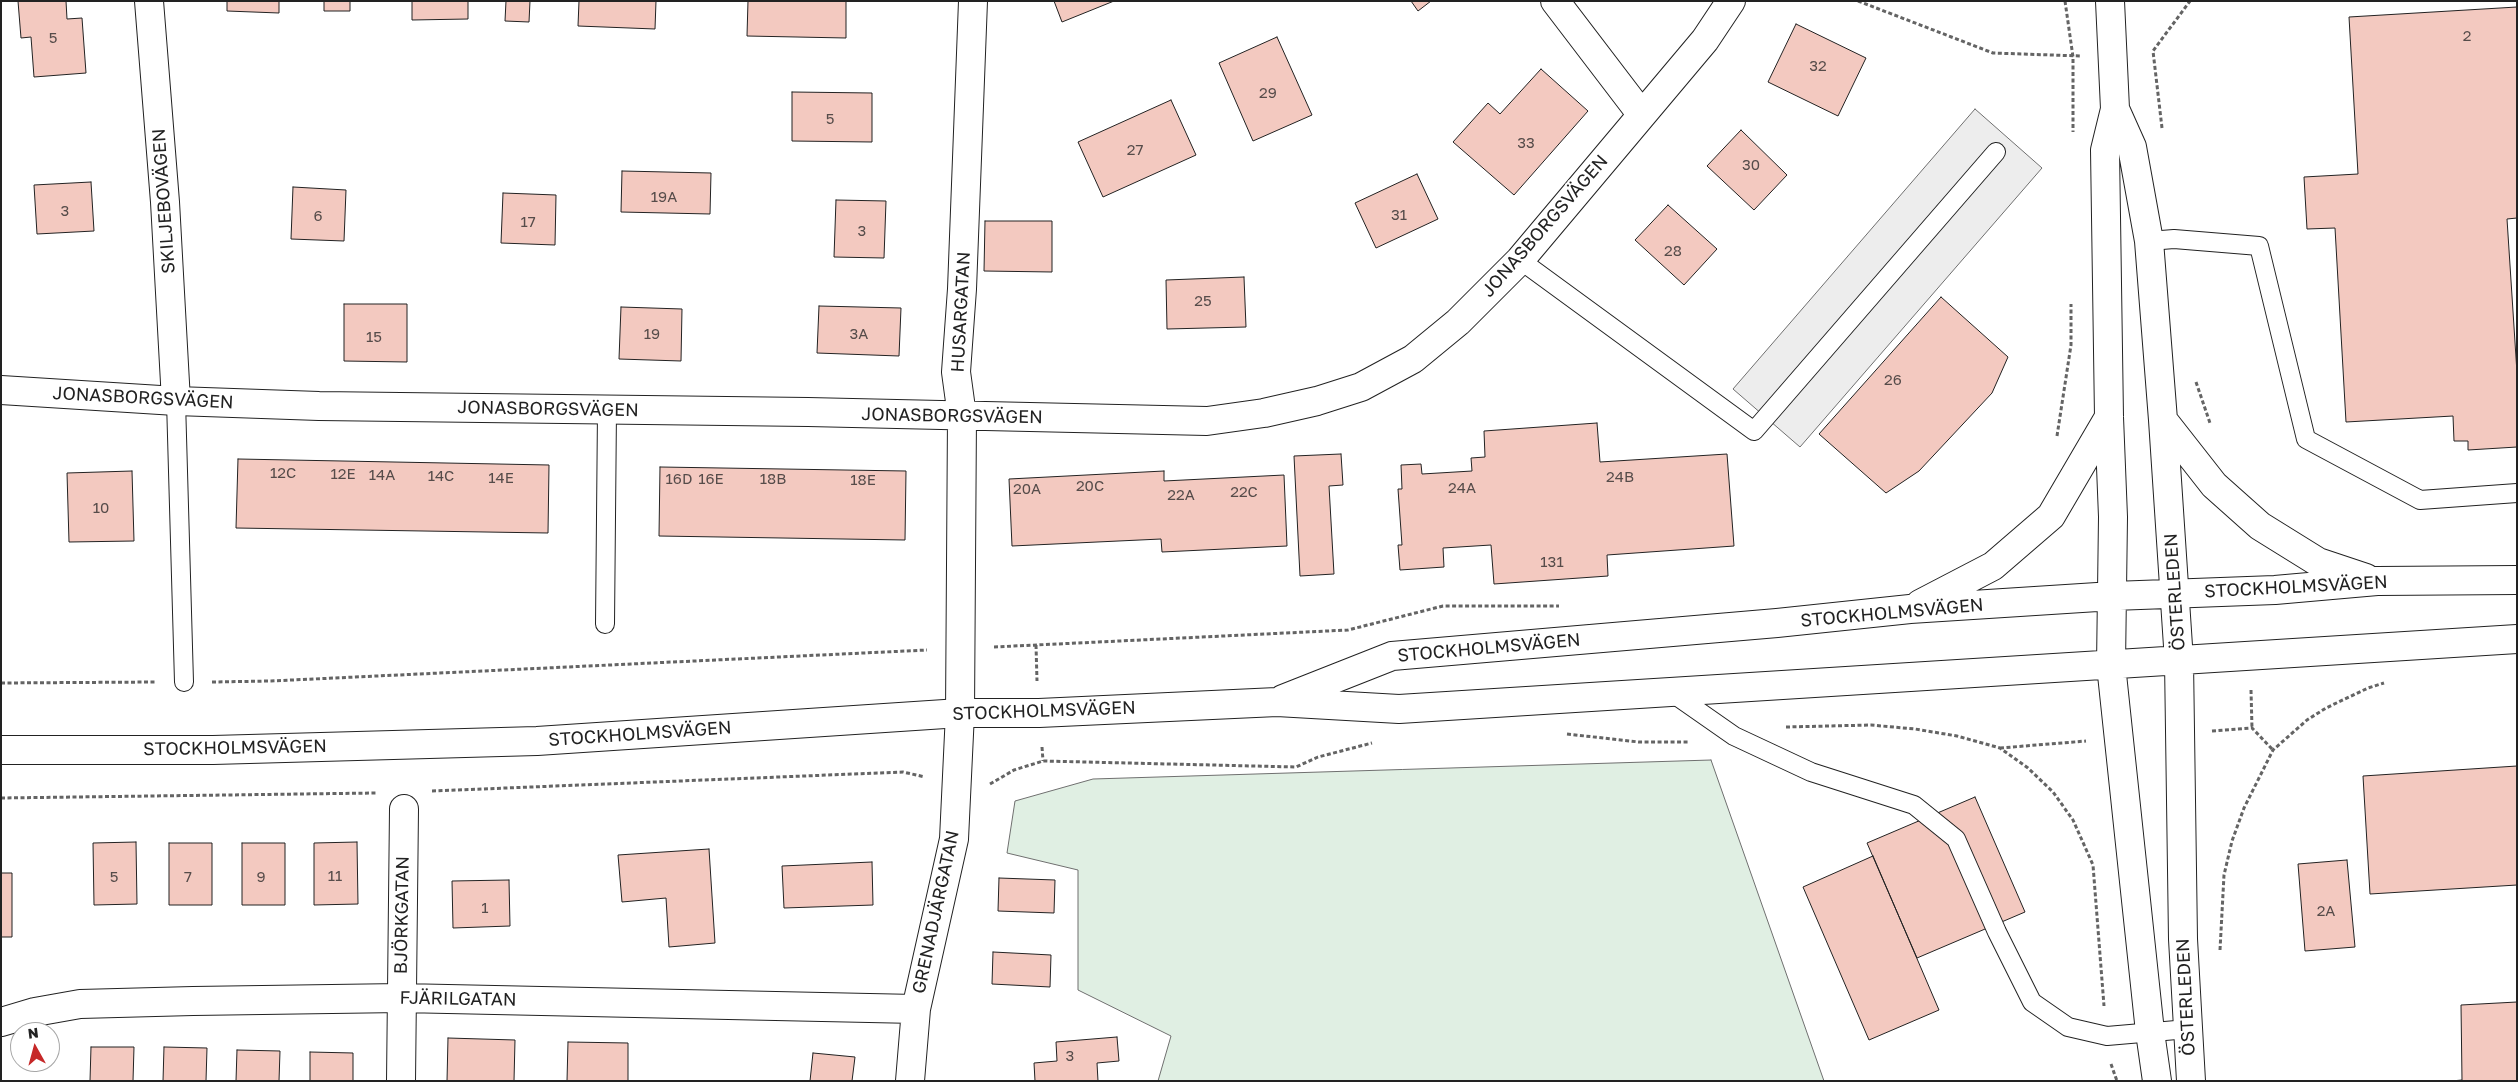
<!DOCTYPE html>
<meta charset="utf-8">
<style>
body{margin:0}
#map{position:relative;width:2518px;height:1082px;overflow:hidden;background:#fff;font-family:"Golos Text",sans-serif}
canvas{display:block}
.frame{position:absolute;inset:0;border:2px solid #222;pointer-events:none}
.north{position:absolute;left:10px;top:1022px;width:50px;height:50px;box-sizing:border-box;background:#fff;border:1px solid #a7a7a7;border-radius:50%;rotate:353deg;font-size:14px;font-weight:700;line-height:20px;text-align:center;color:#222}
.north::after{content:'';display:block;margin:auto;width:18px;height:22px;background:#c62828;clip-path:polygon(50% 0,100% 100%,50% 72%,0 100%)}
</style>
<div id="map">
<canvas width="2518" height="1082"></canvas>
<div class="frame"></div>
<div class="north">N</div>
</div>
<script>
const ctx = document.querySelector('canvas').getContext('2d');
ctx.lineJoin = 'round';
function paint(path, color) { ctx.fillStyle = color; ctx.fill(path, 'evenodd'); }
const toPath = rows => new Path2D(rows.map(r => 'M' + r).join(''));
function trace(path, color, width, dash) { ctx.strokeStyle = color; ctx.lineWidth = width; ctx.lineCap = dash ? 'butt' : 'round'; ctx.setLineDash(dash || []); ctx.stroke(path); }
function write(font, color, halo, rows, align = 'center') {
  ctx.font = font + ' "Golos Text",sans-serif'; ctx.lineWidth = 4; ctx.setLineDash([]); ctx.textBaseline = 'middle'; ctx.strokeStyle = halo; ctx.fillStyle = color; for (const [text, x, y, turn = 0] of rows) {
    ctx.save(); ctx.translate(x, y); ctx.rotate((+turn || 0) * Math.PI / 180); ctx.textAlign = isNaN(turn) ? turn : align; if (halo) ctx.strokeText(text, 0, 0); ctx.fillText(text, 0, 0); ctx.restore();
  }
}
const green = toPath([
 [1711,760,1824,1081,1158,1081,1171,1036,1078,990,1078,870,1007,853,1015,801,1093,779,1711,760]
]);
const parking = toPath([
 [1975,109,2042,168,1800,447,1733,389,1975,109]
]);
const building = toPath([
 [18,1,66,1,67,19,82,18,86,73,34,77,31,37,21,38,18,1],
 [227,1,279,1,279,13,227,11,227,1],
 [324,1,350,1,350,11,324,11,324,1],
 [412,1,468,1,468,19,412,20,412,1],
 [506,1,530,1,529,22,505,21,506,1],
 [579,1,656,1,655,29,578,26,579,1],
 [748,1,846,1,846,38,747,36,748,1],
 [1054,1,1114,1,1062,22,1054,1],
 [1411,1,1431,1,1418,11,1411,1],
 [2517,7,2517,218,2507,219,2517,373,2517,447,2468,450,2468,441,2454,441,2453,416,2346,422,2335,228,2307,229,2304,177,2358,174,2349,17,2517,7],
 [1796,24,1866,58,1838,116,1768,82,1796,24],
 [1277,37,1312,115,1253,141,1219,63,1277,37],
 [1541,69,1588,111,1514,195,1453,142,1488,103,1500,114,1541,69],
 [792,92,872,93,872,142,792,141,792,92],
 [1171,100,1196,155,1103,197,1078,142,1171,100],
 [1741,130,1787,175,1754,210,1707,166,1741,130],
 [622,171,711,173,710,214,621,212,622,171],
 [1417,174,1438,219,1376,248,1355,203,1417,174],
 [91,182,94,231,37,234,34,185,91,182],
 [293,187,346,190,344,241,291,239,293,187],
 [503,193,556,195,555,245,501,243,503,193],
 [836,200,886,201,884,258,834,257,836,200],
 [1668,205,1717,249,1684,285,1635,240,1668,205],
 [985,221,1052,221,1052,272,984,271,985,221],
 [1244,277,1246,327,1167,329,1166,280,1244,277],
 [1941,297,2008,357,1992,393,1919,471,1886,493,1819,434,1941,297],
 [344,304,407,304,407,362,344,361,344,304],
 [819,306,901,308,899,356,817,353,819,306],
 [621,307,682,309,681,361,619,359,621,307],
 [1597,423,1600,462,1727,454,1734,546,1607,555,1608,576,1494,584,1491,545,1443,548,1444,567,1400,570,1398,545,1402,545,1398,489,1402,489,1401,465,1421,464,1422,474,1472,471,1471,458,1485,457,1484,431,1597,423],
 [1341,454,1343,485,1329,486,1334,574,1300,576,1294,456,1341,454],
 [238,459,549,465,548,533,236,528,238,459],
 [660,467,906,471,905,540,659,536,660,467],
 [132,471,134,541,69,542,67,473,132,471],
 [1164,471,1164,481,1284,475,1287,546,1162,552,1161,539,1012,546,1009,479,1164,471],
 [2517,766,2517,885,2370,894,2363,776,2517,766],
 [1975,797,2025,912,1917,958,1867,843,1975,797],
 [136,842,137,904,94,905,93,843,136,842],
 [357,842,358,904,314,905,314,843,357,842],
 [169,843,212,843,212,905,169,905,169,843],
 [242,843,285,843,285,905,242,905,242,843],
 [709,849,715,943,669,947,666,898,622,902,618,855,709,849],
 [1873,856,1939,1010,1869,1040,1803,887,1873,856],
 [2347,860,2355,947,2305,951,2298,864,2347,860],
 [872,862,873,905,784,908,782,866,872,862],
 [1,873,12,873,12,937,1,937,1,873],
 [999,878,1055,880,1054,913,998,911,999,878],
 [509,880,510,926,453,928,452,881,509,880],
 [993,952,1051,955,1050,987,992,984,993,952],
 [2517,1002,2517,1081,2451,1081,2462,1080,2461,1005,2517,1002],
 [1117,1037,1119,1061,1097,1063,1098,1081,1035,1081,1034,1063,1057,1061,1056,1042,1117,1037],
 [448,1038,515,1040,514,1081,447,1081,448,1038],
 [568,1042,628,1043,628,1081,567,1081,568,1042],
 [91,1047,134,1047,133,1081,90,1081,91,1047],
 [164,1047,207,1048,206,1081,163,1081,164,1047],
 [237,1050,280,1051,279,1081,236,1081,237,1050],
 [310,1052,353,1053,353,1081,310,1081,310,1052],
 [813,1053,855,1057,852,1081,810,1081,813,1053]
]);
const path = toPath([
 [1858,1,1993,53,2081,56],
 [2065,1,2073,57,2073,132],
 [2162,128,2153,51,2190,1],
 [2196,382,2210,423],
 [2057,436,2071,345,2071,304],
 [1036,645,1037,681],
 [994,647,1348,630,1443,606,1559,606],
 [212,682,271,681,927,650],
 [1,683,156,682],
 [2251,690,2252,728],
 [1786,727,1871,725,1915,729,1957,736,2000,748,2028,768,2053,792,2073,820,2093,865,2104,1006],
 [2212,731,2252,728,2273,750],
 [1567,734,1639,742,1690,742],
 [1042,747,1043,761],
 [2000,748,2086,741],
 [990,784,1014,770,1043,761,1296,767,1318,757,1372,743],
 [432,791,903,772,925,777],
 [1,798,376,793],
 [2220,950,2224,875,2232,841,2244,808,2273,750,2307,720,2326,708,2368,688,2384,683],
 [2111,1064,2117,1081]
]);
const service = toPath([
 [2149,241,2174,239,2259,246,2306,439,2420,500,2517,493],
 [1520,260,1754,431,1996,152],
 [176,401,184,682],
 [605,624,607,410],
 [1671,692,1734,736,1811,772,1914,805,1956,839,1997,932,2032,1002,2068,1027,2107,1036,2188,1029]
]);
const minor = toPath([
 [149,1,165,202,176,401],
 [1555,1,1642,115],
 [1,390,176,401,319,406,808,412,1207,421,1264,413,1317,401,1361,387,1413,359,1458,322,1520,260,1705,40,1731,1],
 [1,1022,35,1012,80,1004,193,1001,401,998,916,1009],
 [401,1081,404,809],
 [910,1081,916,1009,954,839,960,713,962,416,956,372,962,289,973,1]
]);
const secondary = toPath([
 [2110,1,2115,109,2105,150,2109,417,2113,517,2111,665,2150,1032,2157,1081],
 [2115,109,2132,147,2149,241,2163,420,2179,661,2183,939,2191,1081],
 [2163,420,2214,485,2260,526,2318,562,2366,578],
 [1920,604,1993,566,2051,516,2109,417],
 [1283,699,1392,656,1777,623,1910,609,2113,596,2275,590,2377,581,2517,580],
 [1,750,213,750,537,741,960,713,1039,713,1277,702,1399,709,2517,639]
]);
const numberNames = [
 ["2",2467,36],
 ["5",53,38],
 ["32",1818,66],
 ["29",1268,93],
 ["5",830,119],
 ["33",1526,143],
 ["27",1135,150],
 ["30",1751,165],
 ["19A",664,197],
 ["3",65,211],
 ["31",1399,215],
 ["6",318,216],
 ["17",528,222],
 ["3",862,231],
 ["28",1673,251],
 ["25",1203,301],
 ["19",652,334],
 ["3A",859,334],
 ["15",374,337],
 ["26",1893,380],
 ["12C",283,473],
 ["12E",343,474],
 ["14A",382,475],
 ["14C",441,476],
 ["24B",1620,477],
 ["14E",501,478],
 ["16D",679,479],
 ["16E",711,479],
 ["18B",773,479],
 ["18E",863,480],
 ["20C",1090,486],
 ["24A",1462,488],
 ["20A",1027,489],
 ["22C",1244,492],
 ["22A",1181,495],
 ["10",101,508],
 ["131",1552,562],
 ["11",335,876],
 ["5",114,877],
 ["7",188,877],
 ["9",261,877],
 ["1",485,908],
 ["2A",2326,911],
 ["3",1070,1056]
];
const streetNames = [
 ["SKILJEBOVÄGEN",164,201,-94],
 ["JONASBORGSVÄGEN",1545,226,-49],
 ["HUSARGATAN",961,312,-87],
 ["JONASBORGSVÄGEN",143,398,3],
 ["JONASBORGSVÄGEN",548,409,1],
 ["JONASBORGSVÄGEN",952,416,1],
 ["STOCKHOLMSVÄGEN",2296,587,-3],
 ["ÖSTERLEDEN",2175,592,-94],
 ["STOCKHOLMSVÄGEN",1892,613,-5],
 ["STOCKHOLMSVÄGEN",1489,648,-5],
 ["STOCKHOLMSVÄGEN",1044,711,-2],
 ["STOCKHOLMSVÄGEN",640,734,-4],
 ["STOCKHOLMSVÄGEN",235,748,-1],
 ["GRENADJÄRGATAN",936,912,-78],
 ["BJÖRKGATAN",402,915,-89],
 ["ÖSTERLEDEN",2186,997,-93],
 ["FJÄRILGATAN",458,999,1]
];
paint(green, '#e0efe3');
trace(green, '#6f6f6f', 1);
paint(parking, '#ededed');
trace(parking, '#6f6f6f', 1);
paint(building, '#f3c9c0');
trace(building, '#222', 1);
trace(service, '#222', 20);
trace(minor, '#222', 30);
trace(secondary, '#222', 30);
trace(path, '#646464', 3, [4, 2.5]);
trace(service, '#fff', 18);
trace(minor, '#fff', 28);
trace(secondary, '#fff', 28);
write('15px', '#564c4a', null, numberNames);
write('18px', '#222', '#fff', streetNames);
</script>
